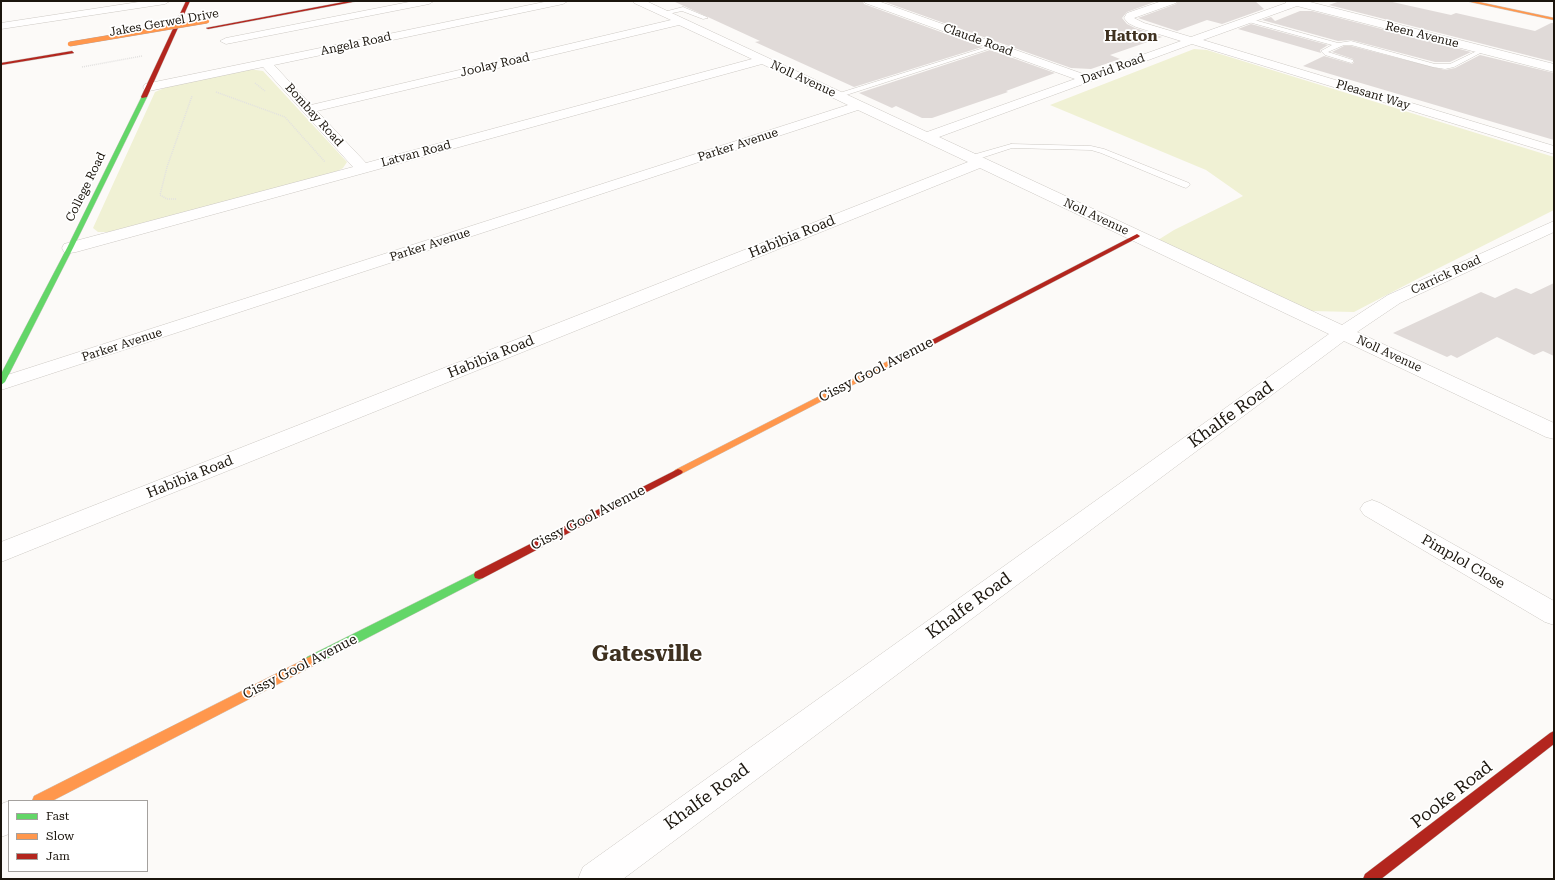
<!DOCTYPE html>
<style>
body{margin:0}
#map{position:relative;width:1555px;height:880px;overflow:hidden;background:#fcfaf8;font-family:"Roboto Serif",serif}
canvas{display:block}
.frame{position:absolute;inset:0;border:2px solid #1b150d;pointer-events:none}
.legend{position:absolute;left:8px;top:800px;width:140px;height:72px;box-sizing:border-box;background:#fff;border:1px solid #a4a19e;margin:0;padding:5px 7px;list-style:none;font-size:12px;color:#1b150d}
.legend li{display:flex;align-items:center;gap:8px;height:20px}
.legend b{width:20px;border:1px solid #a4a19e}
</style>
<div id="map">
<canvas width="1555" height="880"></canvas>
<div class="frame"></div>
<ul class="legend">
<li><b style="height:5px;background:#63d668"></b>Fast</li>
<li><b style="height:5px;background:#ff974d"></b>Slow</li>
<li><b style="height:5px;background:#b3261e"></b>Jam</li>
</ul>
</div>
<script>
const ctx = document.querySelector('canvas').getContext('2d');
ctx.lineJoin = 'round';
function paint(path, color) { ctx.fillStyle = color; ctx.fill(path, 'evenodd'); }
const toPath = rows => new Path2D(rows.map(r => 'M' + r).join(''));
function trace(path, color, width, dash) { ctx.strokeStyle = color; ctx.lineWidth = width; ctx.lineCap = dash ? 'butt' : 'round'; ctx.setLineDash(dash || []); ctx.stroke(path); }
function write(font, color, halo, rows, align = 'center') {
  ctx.font = font + ' "Roboto Serif",serif'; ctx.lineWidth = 3.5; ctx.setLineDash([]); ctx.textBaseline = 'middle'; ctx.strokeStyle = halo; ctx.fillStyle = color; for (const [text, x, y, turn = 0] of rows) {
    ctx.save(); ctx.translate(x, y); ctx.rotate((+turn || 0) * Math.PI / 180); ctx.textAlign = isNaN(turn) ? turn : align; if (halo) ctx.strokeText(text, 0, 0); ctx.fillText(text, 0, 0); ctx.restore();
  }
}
const green = toPath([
 [1194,49,1207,50,1554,157,1554,210,1425,275,1354,312,1311,311,1158,240,1174,230,1243,196,1206,170,1050,105],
 [249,69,263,71,347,162,343,168,334,173,109,232,98,232,93,228,155,92,169,86]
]);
const building = toPath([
 [673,1,863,1,864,4,982,47,854,87,755,42,760,41],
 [882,1,1157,1,1127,12,1122,18,1127,24,1135,28,1162,37,1110,55,1120,59,1091,69,1071,68],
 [1178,1,1255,1,1264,9,1222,24,1207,20,1177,31,1138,18,1176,4],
 [1340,1,1388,1,1451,15,1456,13,1535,31,1551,23,1554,23,1554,62,1329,5],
 [1300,11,1312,11,1471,52,1450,62,1435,62,1351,40,1338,41,1262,20,1271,17,1275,21],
 [1251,24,1328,45,1320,50,1321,53,1238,29],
 [1344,46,1351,46,1445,70,1455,68,1480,55,1554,73,1554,140,1303,66,1324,56,1352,64,1354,62,1353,59,1332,52],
 [990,50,1055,73,1006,91,1008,92,932,118,922,118,896,106,892,108,859,93],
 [1554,283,1554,356,1543,351,1534,355,1497,337,1457,358,1451,355,1447,357,1393,333,1481,292,1495,298,1516,288,1531,294]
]);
const path = toPath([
 [82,67,142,56],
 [255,83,265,91],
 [216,92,285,117,325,162],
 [176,199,167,199,160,195,167,167,192,96]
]);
const lane = toPath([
 [683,7,707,17,708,18,703,19,682,11,663,15,660,13,683,7],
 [1247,18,1338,43,1351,41,1435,64,1450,64,1481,49,1486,50,1454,67,1445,69,1433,67,1351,45,1344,45,1328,52,1353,60,1353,62,1351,63,1325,55,1321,51,1332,45,1245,21,1245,19,1247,18],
 [993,45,998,46,840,97,837,97,833,95,993,45],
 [1011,144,1091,146,1104,149,1189,183,1190,185,1186,188,1183,187,1101,153,1091,150,1012,148,972,161,968,158,969,156,1011,144]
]);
const street = toPath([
 [145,1,170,1,165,4,1,29,1,23,145,1],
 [414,1,434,1,429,4,226,44,220,41,226,38,414,1],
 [549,1,568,1,563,4,274,65,311,105,671,20,634,3,633,1,646,1,927,132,1075,79,865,3,864,1,878,1,1086,75,1181,41,1136,27,1128,23,1124,18,1127,13,1162,1,1177,1,1176,3,1134,18,1144,23,1191,37,1286,3,1285,1,1306,1,1554,64,1554,72,1297,6,1203,40,1554,146,1554,154,1192,44,939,137,1342,325,1388,295,1554,221,1554,232,1400,303,1357,332,1554,423,1554,439,1546,437,1344,341,623,879,578,879,583,867,1329,334,980,168,1,562,1,542,968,162,858,110,1,390,1,377,848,105,762,64,76,252,70,253,64,252,62,248,64,244,353,167,263,67,149,91,145,90,143,87,145,84,549,1],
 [679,25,752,59,366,163,317,111,679,25],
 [1372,500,1380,503,1554,601,1554,625,1545,622,1364,515,1360,509,1364,503,1372,500],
 [9,801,9,834,1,837,1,804,9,801]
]);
const fast = toPath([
 [142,96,147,97,73,248,5,382,1,385,1,374,67,248,142,96],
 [479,571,483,572,484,575,483,578,315,665,311,666,307,665,305,661,307,657,479,571]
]);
const slow = toPath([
 [1466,1,1474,1,1554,18,1554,20,1466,1],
 [892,359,895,359,899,361,681,474,675,474,673,472,675,470,892,359],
 [311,656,315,657,317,661,315,665,52,801,32,801,34,796,311,656]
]);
const jam = toPath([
 [186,1,190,1,147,97,142,98,141,97,186,1],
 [349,1,358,1,208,29,206,28,349,1],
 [72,51,74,53,1,65,1,63,72,51],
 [1137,234,1140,236,1139,237,898,363,895,363,891,361,1137,234],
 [678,469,681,470,683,472,681,474,483,578,479,579,475,578,474,575,475,572,678,469],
 [1554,731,1554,744,1381,879,1363,879,1365,874,1550,733,1554,731]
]);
const slowBridge = toPath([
 [70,44,207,21]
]);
const farStreetnames = [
 ["Jakes Gerwel Drive",164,23,-10],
 ["Reen Avenue",1422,35,14],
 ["Claude Road",978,40,20],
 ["Angela Road",356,44,-12],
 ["Joolay Road",495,65,-13],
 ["David Road",1113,69,-20],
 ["Noll Avenue",803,79,25],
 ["Pleasant Way",1373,95,17],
 ["Bombay Road",314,115,48],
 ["Parker Avenue",738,145,-18],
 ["Latvan Road",416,154,-15],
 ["College Road",86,187,-64],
 ["Noll Avenue",1096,217,25],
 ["Parker Avenue",430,245,-18],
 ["Carrick Road",1446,275,-25],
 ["Parker Avenue",122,345,-18],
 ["Noll Avenue",1389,354,25]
];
const streetNames = [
 ["Habibia Road",792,237,-22],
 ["Habibia Road",491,357,-22],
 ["Cissy Gool Avenue",876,370,-27],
 ["Habibia Road",190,477,-22],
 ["Cissy Gool Avenue",588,518,-27],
 ["Pimplol Close",1463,562,30],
 ["Cissy Gool Avenue",300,667,-27]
];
const farDistrictnames = [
 ["Hatton",1131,37]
];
const nearStreetnames = [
 ["Khalfe Road",1231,415,-36],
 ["Khalfe Road",969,606,-36],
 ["Pooke Road",1452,795,-38],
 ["Khalfe Road",707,797,-36]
];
const nearDistrictnames = [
 ["Gatesville",647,655]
];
paint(green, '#f0f1d4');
paint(building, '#e0dad8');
trace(lane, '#cdc9c4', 1);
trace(street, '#cdc9c4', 1);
trace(fast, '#cdc9c4', 1);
trace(slow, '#cdc9c4', 1);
trace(jam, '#cdc9c4', 1);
trace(path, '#e2e1e0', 1.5, [1, 1]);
paint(lane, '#fffefe');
paint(street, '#fffefe');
paint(fast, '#63d668');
paint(slow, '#ff974d');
paint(jam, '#b3261e');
trace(slowBridge, '#ada7ae', 5, []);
trace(slowBridge, '#ff974d', 4.5);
write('12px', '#1b150d', '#fff', farStreetnames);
write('14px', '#1b150d', '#fff', streetNames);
write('bold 15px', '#3f3120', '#fff', farDistrictnames);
write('17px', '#1b150d', '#fff', nearStreetnames);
write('bold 22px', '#3f3120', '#fff', nearDistrictnames);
</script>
